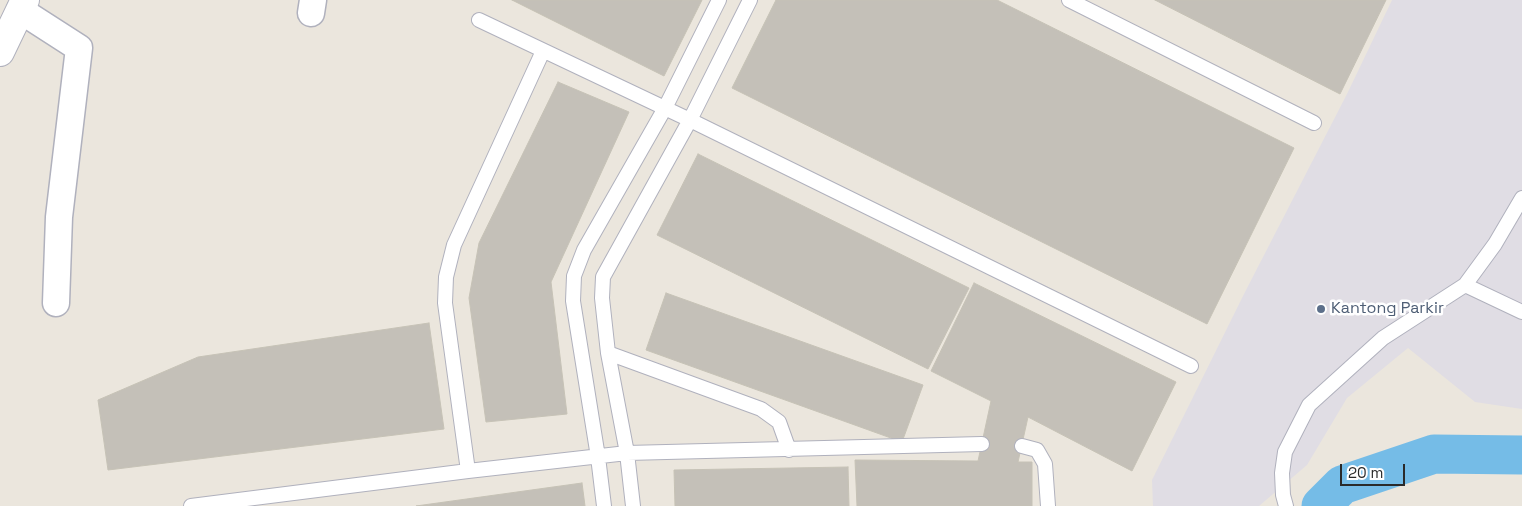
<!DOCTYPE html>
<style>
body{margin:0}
#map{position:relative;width:1522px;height:506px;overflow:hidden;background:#ebe6dd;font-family:"Space Grotesk",sans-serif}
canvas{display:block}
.scale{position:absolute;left:1340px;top:464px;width:65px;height:22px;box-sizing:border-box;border:2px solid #2a2a2a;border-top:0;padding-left:6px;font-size:15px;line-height:18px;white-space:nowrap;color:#2a2a2a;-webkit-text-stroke:4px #fff;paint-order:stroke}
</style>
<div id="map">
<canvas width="1522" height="506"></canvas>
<div class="scale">20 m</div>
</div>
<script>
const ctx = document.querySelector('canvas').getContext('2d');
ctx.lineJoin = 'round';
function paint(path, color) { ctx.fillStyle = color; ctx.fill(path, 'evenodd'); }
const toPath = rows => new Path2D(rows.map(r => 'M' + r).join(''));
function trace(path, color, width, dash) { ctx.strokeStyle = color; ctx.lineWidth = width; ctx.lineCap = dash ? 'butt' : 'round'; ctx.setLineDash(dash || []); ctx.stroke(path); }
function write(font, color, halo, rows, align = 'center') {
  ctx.font = font + ' "Space Grotesk",sans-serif'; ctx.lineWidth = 5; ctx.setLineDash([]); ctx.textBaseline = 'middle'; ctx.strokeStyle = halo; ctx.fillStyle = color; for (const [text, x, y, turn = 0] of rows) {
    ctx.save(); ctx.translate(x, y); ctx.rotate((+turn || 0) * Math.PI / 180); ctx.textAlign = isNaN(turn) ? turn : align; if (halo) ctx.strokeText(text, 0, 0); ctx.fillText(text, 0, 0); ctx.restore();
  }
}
const industrial = toPath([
 [1392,0,1522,0,1522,409,1475,402,1408,348,1347,398,1307,465,1259,506,1153,506,1152,480,1245,292,1347,94]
]);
const river = toPath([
 [1321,506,1342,485,1434,454,1522,455]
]);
const building = toPath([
 [512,0,702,0,664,76,512,0],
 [776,0,997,0,1294,148,1207,324,732,88,776,0],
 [1155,0,1386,0,1340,94,1155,0],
 [558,82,629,112,551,282,567,414,486,422,469,298,479,243,558,82],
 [698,154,969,288,928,369,657,235,698,154],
 [974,283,1176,382,1132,471,1028,417,1018,462,1032,462,1032,506,857,506,855,460,978,461,991,401,931,371,974,283],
 [666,293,923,385,902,442,646,350,666,293],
 [429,323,444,429,108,470,98,400,198,357,429,323],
 [848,467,849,506,675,506,674,470,848,467],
 [582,483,585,506,416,506,582,483]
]);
const lane = toPath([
 [1069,0,1314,123],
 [479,20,690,120,1191,366],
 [1465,285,1522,312],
 [608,353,761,409,779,422,789,450],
 [1022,446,1037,450,1045,464,1048,506],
 [468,471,445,303,446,277,454,245,543,51],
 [191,506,468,471,627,453,982,444],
 [604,506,598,457,573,301,574,276,584,250,665,108,719,0],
 [633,506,627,453,608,353,602,298,603,277,690,120,750,0],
 [1286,506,1283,495,1282,473,1285,452,1309,405,1383,338,1465,285,1495,244,1522,198]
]);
const street = toPath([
 [20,10,79,48,59,217,56,303],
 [311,13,313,0]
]);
const secondary = toPath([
 [0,52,25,0]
]);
const markers = [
 [1321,309,5,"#5c6f8a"]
];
const serviceNames = [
 ["Kantong Parkir",1331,309]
];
paint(industrial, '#e0dde4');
trace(river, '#75bce7', 39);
paint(building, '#c4c0b8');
trace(building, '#c6c2b6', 1);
trace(lane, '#b0b1bd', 16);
trace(street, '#b0b1bd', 29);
trace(secondary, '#b0b1bd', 30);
trace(lane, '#fff', 14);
trace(street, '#fff', 26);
trace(secondary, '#fff', 28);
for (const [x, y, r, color] of markers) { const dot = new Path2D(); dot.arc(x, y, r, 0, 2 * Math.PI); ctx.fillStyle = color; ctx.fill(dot); trace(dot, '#fff', 2); }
write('16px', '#4e5e75', '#fff', serviceNames, 'left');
</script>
